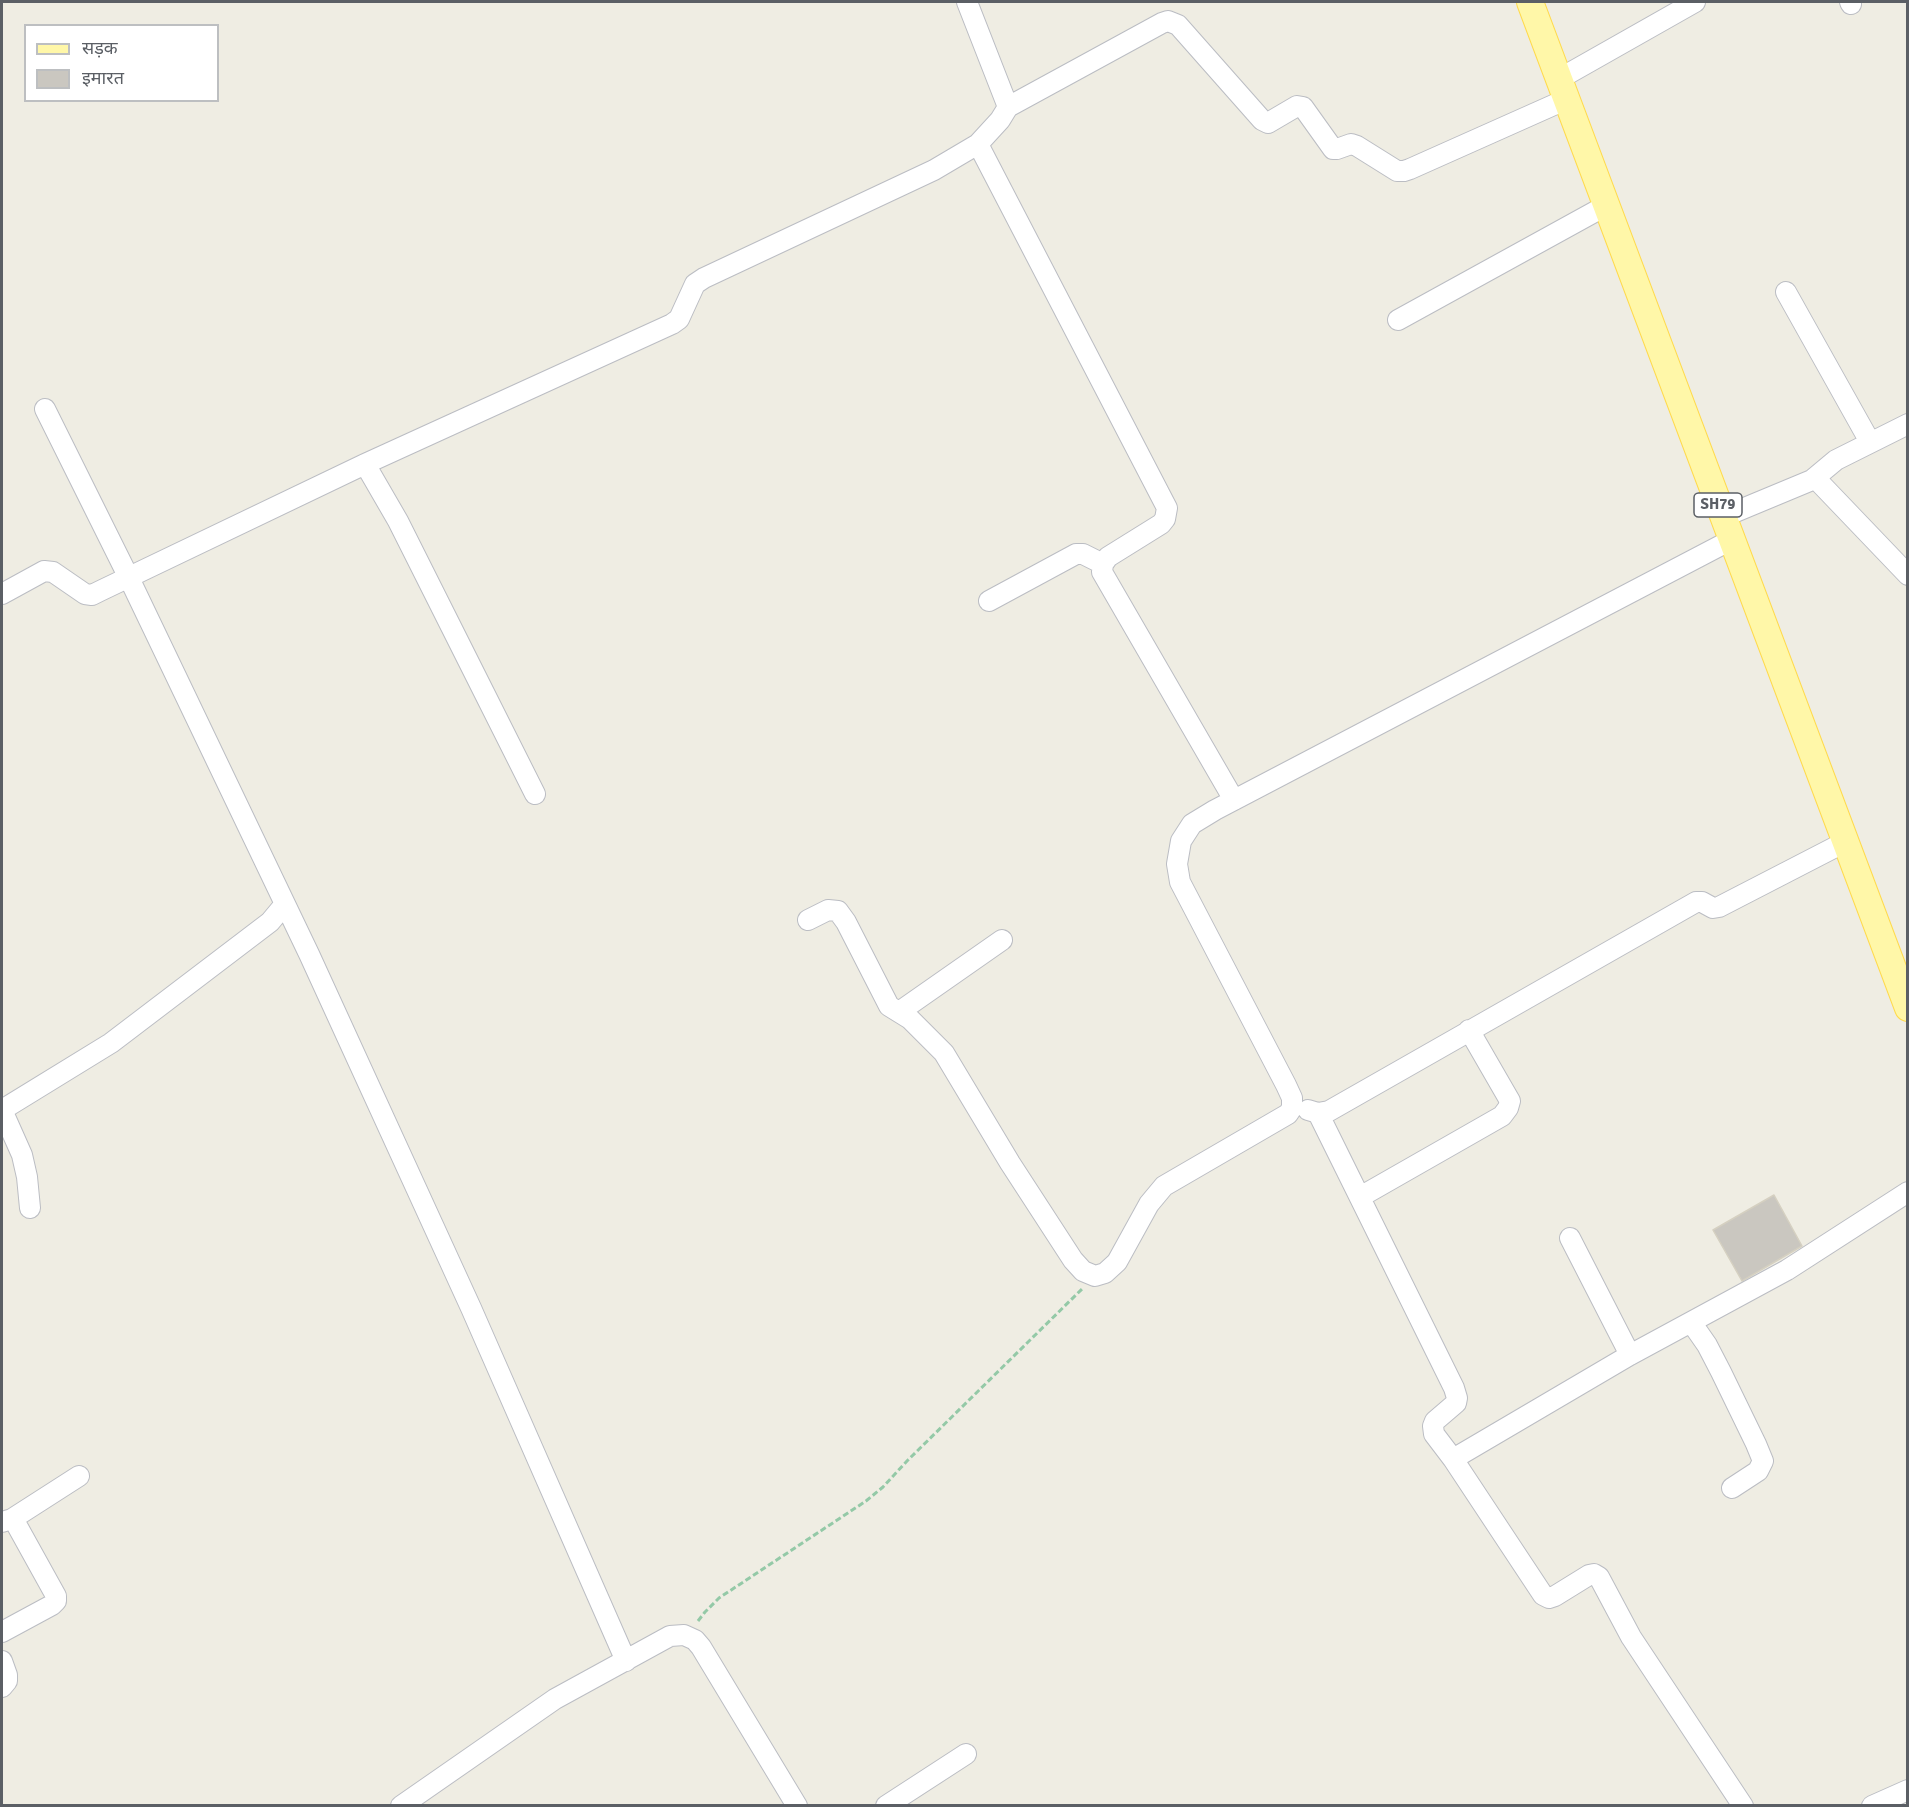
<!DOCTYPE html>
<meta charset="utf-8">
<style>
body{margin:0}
#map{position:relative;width:1909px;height:1807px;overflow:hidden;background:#efede3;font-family:Signika,"Noto Sans Devanagari",sans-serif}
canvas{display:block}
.frame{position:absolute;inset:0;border:3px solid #5b5f65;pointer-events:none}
.legend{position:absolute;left:24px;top:24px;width:195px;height:78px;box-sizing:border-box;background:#fff;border:2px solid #bdbfc1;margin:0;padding:8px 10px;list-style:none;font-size:18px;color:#5b5f65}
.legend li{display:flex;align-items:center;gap:12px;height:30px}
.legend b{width:30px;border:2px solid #bdbfc1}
</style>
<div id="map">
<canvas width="1909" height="1807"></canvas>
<div class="frame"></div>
<ul class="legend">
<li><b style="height:8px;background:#fff7a8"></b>सड़क</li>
<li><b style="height:16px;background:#cac7c0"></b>इमारत</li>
</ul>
</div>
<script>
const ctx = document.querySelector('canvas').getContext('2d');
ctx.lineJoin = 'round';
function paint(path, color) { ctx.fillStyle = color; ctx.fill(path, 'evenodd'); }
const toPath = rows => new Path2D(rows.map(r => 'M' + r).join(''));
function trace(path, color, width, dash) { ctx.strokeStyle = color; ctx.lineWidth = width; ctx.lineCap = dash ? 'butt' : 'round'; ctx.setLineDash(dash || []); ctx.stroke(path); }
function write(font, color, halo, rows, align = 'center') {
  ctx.font = font + ' Signika,sans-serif'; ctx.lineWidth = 4.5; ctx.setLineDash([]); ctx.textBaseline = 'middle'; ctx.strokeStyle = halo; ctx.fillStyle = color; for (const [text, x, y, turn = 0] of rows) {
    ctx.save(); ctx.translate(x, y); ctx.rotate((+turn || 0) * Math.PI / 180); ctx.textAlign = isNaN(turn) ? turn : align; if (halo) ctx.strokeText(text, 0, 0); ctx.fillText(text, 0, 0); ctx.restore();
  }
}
const building = toPath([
 [1774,1195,1802,1246,1742,1281,1713,1230,1774,1195]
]);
const path = toPath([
 [698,1621,705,1612,719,1598,866,1501,883,1487,907,1461,1082,1289]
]);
const minor = toPath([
 [1850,2,1851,4],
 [1559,79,1695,2],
 [1008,107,1162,23,1168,21,1178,25,1262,120,1268,123,1297,106,1303,107,1333,149,1337,149,1351,144,1357,146,1397,171,1404,171,1410,169,1567,99],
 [978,144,1167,508,1165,519,1161,524,1108,557,1103,564,1102,572,1234,800],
 [1786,292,1870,442],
 [1398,320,1607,205],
 [45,409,129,578,309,954,471,1308,626,1661],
 [365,464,398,521,535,794],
 [1812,480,1836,460,1908,424],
 [1723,517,1812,480,1818,481,1908,575],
 [2,594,44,571,53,572,85,594,92,595,100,591,365,464,672,324,679,319,695,284,704,278,934,170,978,144,1000,120,1008,107,967,2],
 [989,601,1076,554,1083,554,1103,564],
 [808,920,828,910,838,911,846,922,889,1006,910,1019,944,1053,1010,1163,1073,1260,1083,1271,1095,1276,1105,1273,1117,1262,1149,1204,1164,1186,1288,1114,1292,1108,1292,1098,1286,1085,1180,882,1177,864,1181,841,1192,824,1215,810,1731,540],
 [899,1012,1002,940],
 [2,1110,111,1043,270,922,285,904],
 [2,1110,22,1155,27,1177,30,1208],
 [1308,1110,1318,1113,1329,1111,1696,902,1702,902,1713,908,1719,907,1845,842],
 [1318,1113,1454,1388,1457,1398,1456,1403,1435,1421,1433,1426,1434,1434,1453,1459,1543,1595,1549,1598,1555,1596,1589,1575,1594,1574,1599,1577,1631,1637,1743,1806],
 [1360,1197,1502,1116,1508,1108,1510,1101,1469,1030],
 [1570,1238,1630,1355],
 [1691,1322,1707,1345,1721,1372,1756,1444,1763,1461,1758,1471,1732,1488],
 [1453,1459,1630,1355,1787,1270,1908,1192],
 [12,1519,79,1476],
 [2,1522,12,1519,15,1522,56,1596,56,1601,52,1605,2,1632],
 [2,1661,7,1675,7,1681,2,1687],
 [401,1806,555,1699,670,1636,684,1635,695,1640,701,1647,797,1806],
 [886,1806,966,1754],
 [1872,1806,1908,1790]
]);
const major = toPath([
 [1530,2,1908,1008]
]);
const shields = [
 [1718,505,48]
];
const shieldNames = [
 ["SH79",1718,505]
];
paint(building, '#cac7c0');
trace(building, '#d5d0c1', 1.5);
trace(minor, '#bbbdc3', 22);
trace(major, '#ffda4d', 28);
trace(path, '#94c9a7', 3, [6, 3]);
trace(minor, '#fff', 20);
trace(major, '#fff7a8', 26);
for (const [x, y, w] of shields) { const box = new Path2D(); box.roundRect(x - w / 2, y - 12, w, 24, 4.5); ctx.fillStyle = '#fff'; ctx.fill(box); trace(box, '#5b5f65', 1.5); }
write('bold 15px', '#5b5f65', null, shieldNames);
</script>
